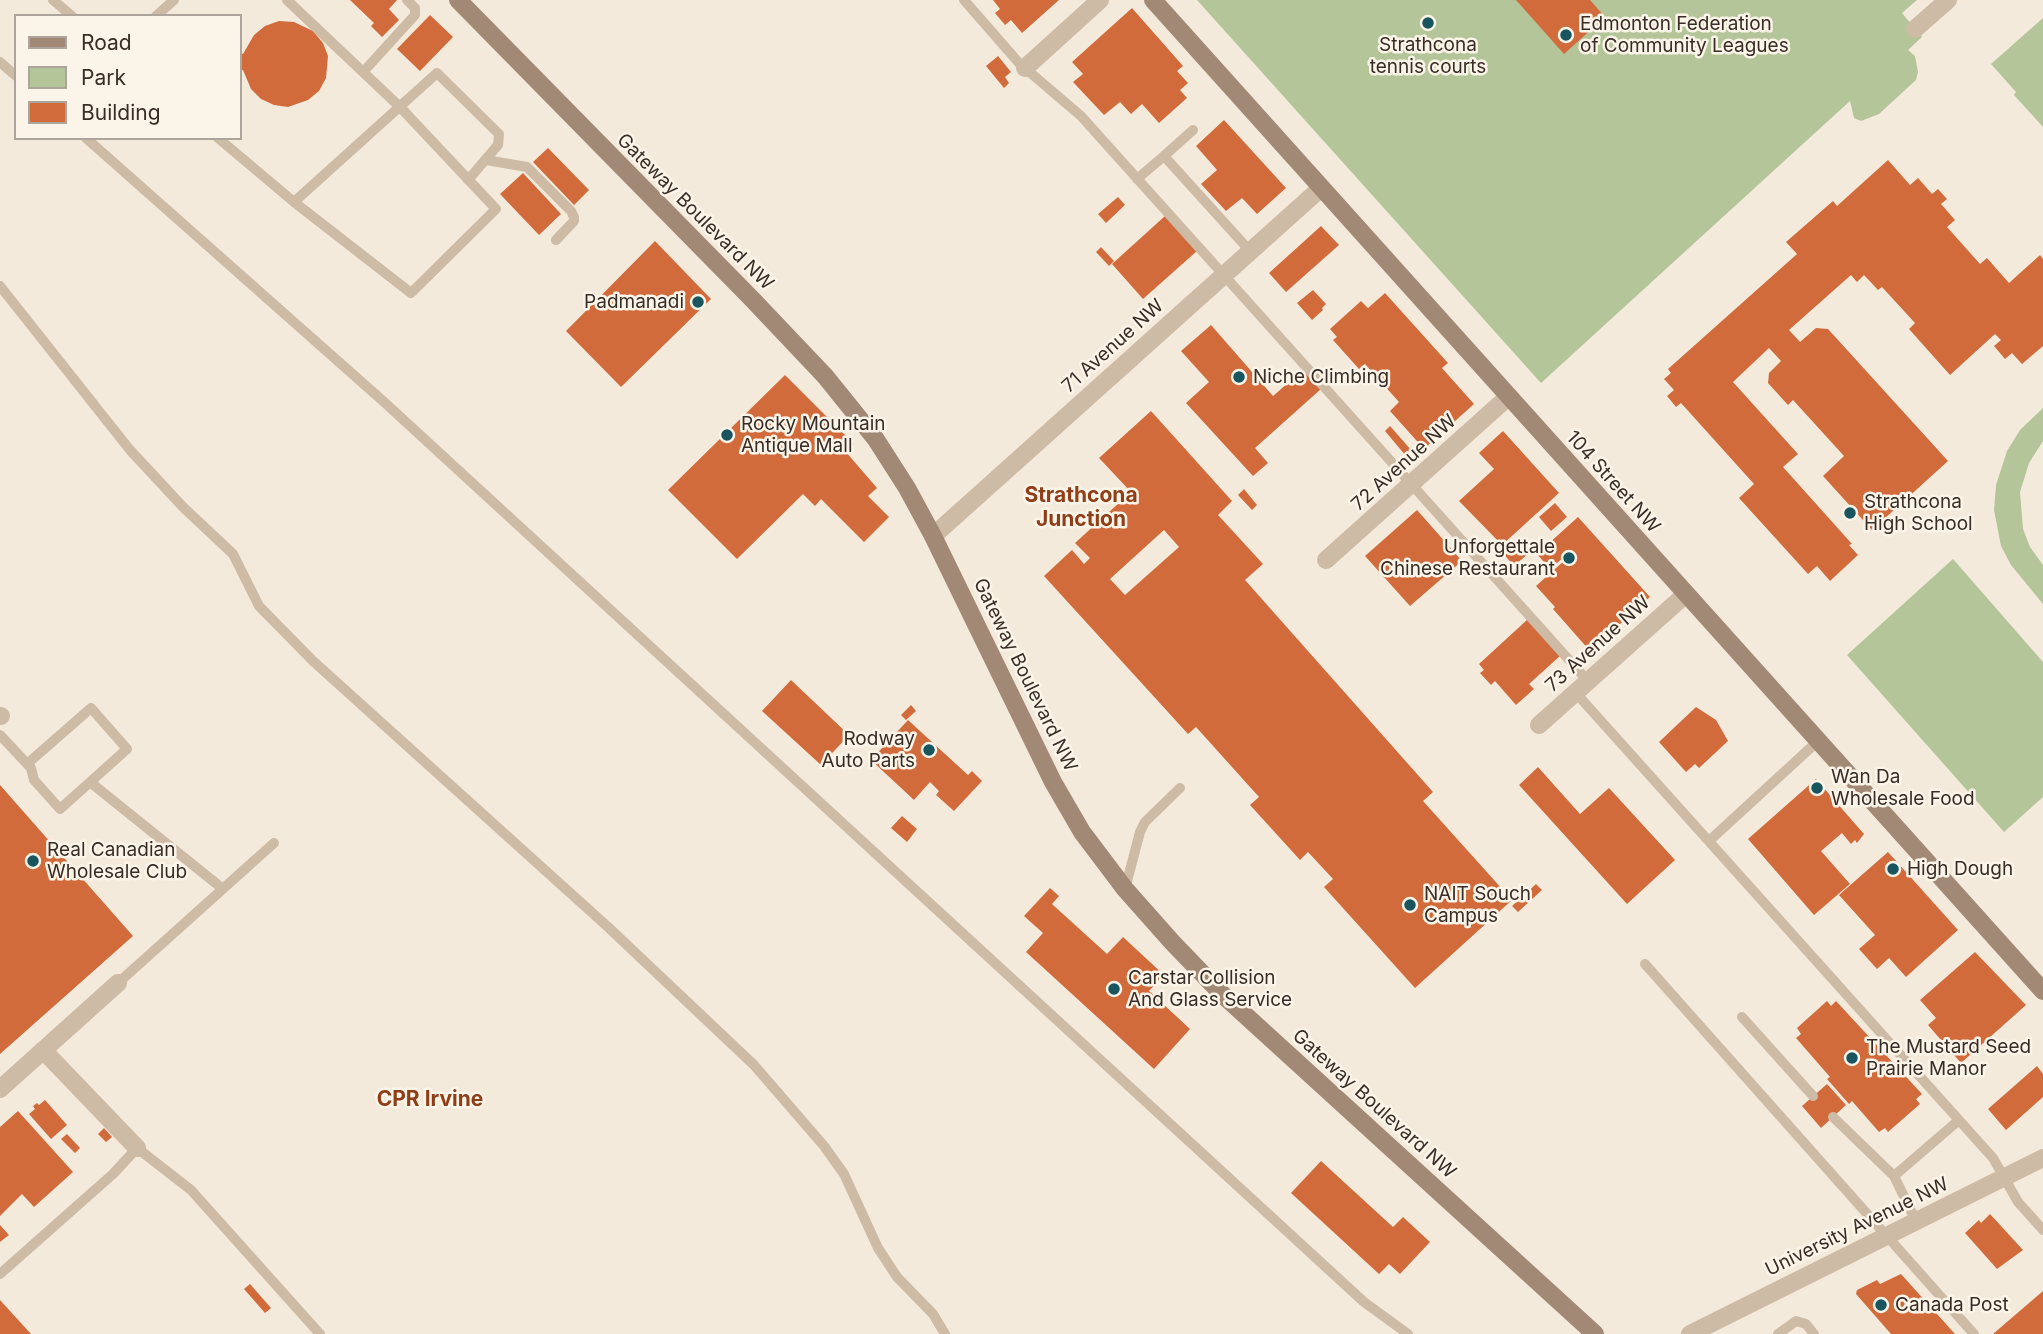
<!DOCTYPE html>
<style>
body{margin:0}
#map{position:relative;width:2043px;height:1334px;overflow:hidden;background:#f4eadb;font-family:Inter,sans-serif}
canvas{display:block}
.legend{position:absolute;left:14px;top:14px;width:228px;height:126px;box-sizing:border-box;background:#fbf4e8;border:2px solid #ada59b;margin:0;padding:9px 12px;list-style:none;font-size:21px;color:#392e27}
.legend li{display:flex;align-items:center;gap:14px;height:35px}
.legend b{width:35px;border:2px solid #ada59b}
</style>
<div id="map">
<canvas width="2043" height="1334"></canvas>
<ul class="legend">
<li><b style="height:9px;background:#a28976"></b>Road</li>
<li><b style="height:19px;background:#b3c599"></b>Park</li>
<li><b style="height:19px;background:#d26b3b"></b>Building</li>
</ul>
</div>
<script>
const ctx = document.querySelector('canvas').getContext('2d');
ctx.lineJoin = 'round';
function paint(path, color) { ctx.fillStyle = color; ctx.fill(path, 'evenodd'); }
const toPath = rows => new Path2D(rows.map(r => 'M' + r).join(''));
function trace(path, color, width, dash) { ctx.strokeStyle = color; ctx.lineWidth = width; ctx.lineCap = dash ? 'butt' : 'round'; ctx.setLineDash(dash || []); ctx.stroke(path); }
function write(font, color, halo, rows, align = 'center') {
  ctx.font = font + ' Inter,sans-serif'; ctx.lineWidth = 5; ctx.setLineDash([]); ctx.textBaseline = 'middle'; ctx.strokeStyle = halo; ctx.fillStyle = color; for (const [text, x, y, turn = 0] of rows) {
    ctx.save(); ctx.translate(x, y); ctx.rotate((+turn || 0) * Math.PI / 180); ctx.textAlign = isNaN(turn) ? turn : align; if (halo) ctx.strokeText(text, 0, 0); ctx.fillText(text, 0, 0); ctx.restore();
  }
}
const green = toPath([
 [1197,0,1917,0,1902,13,1922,37,1908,50,1915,56,1918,72,1916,80,1879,114,1861,121,1854,118,1850,101,1541,383],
 [2043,18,2043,127,2014,95,2016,92,1991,64],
 [2043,408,2043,441,2029,463,2020,492,2023,529,2030,547,2043,565,2043,604,2011,565,2001,546,1994,510,1996,485,2007,451,2020,430],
 [1953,559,2043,662,2043,797,2004,832,1847,655]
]);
const building = toPath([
 [350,0,397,0,389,9,399,20,382,37,371,26,374,23],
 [993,0,1059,0,1022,33,1011,20,1005,25,995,13,1000,9],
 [1516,0,1590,0,1605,17,1564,54],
 [1132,8,1183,66,1177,71,1188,83,1180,90,1187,98,1159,123,1142,104,1131,114,1120,102,1104,115,1073,82,1083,74,1072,62],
 [430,15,453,37,420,71,397,49],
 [279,21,294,22,313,31,323,43,328,56,326,78,319,91,308,100,288,107,274,105,261,99,251,89,243,70,240,70,240,53,243,54,254,35,265,26],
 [998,56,1011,72,1005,77,1009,83,1004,88,986,66],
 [1224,120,1286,188,1257,214,1242,198,1226,211,1201,184,1217,170,1196,146],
 [548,148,589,190,574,205,533,162],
 [1888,160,1910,185,1918,178,1932,194,1938,189,1947,199,1941,204,1955,220,1947,227,1980,264,1987,258,2009,283,2040,255,2043,259,2043,346,2022,364,2012,353,2005,359,1994,346,2001,340,1995,334,1950,375,1909,329,1915,323,1882,287,1878,290,1864,275,1857,282,1851,275,1789,330,1800,342,1816,328,1828,329,1948,461,1872,530,1823,476,1844,456,1793,400,1788,405,1768,383,1769,373,1781,361,1769,348,1733,382,1798,454,1783,467,1852,544,1849,545,1858,555,1830,581,1817,566,1808,574,1739,498,1754,484,1681,403,1676,407,1667,396,1674,390,1664,379,1671,373,1668,369,1797,254,1786,242,1833,201,1837,206],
 [523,173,561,214,539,235,500,194],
 [1118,197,1125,205,1106,223,1098,214],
 [1165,216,1197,251,1143,299,1112,264],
 [1321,226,1339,245,1286,292,1269,273],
 [655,241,711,299,621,387,566,331],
 [1101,247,1114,261,1109,266,1096,252],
 [1313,290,1326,304,1322,308,1323,310,1312,320,1297,303],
 [1385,293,1448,363,1442,368,1474,404,1424,449,1390,411,1399,402,1365,364,1359,369,1333,340,1337,337,1330,329,1361,301,1368,308],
 [1211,325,1273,396,1303,370,1321,389,1255,448,1268,463,1253,476,1186,403,1209,382,1181,351],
 [785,375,854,444,846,452,877,488,868,496,889,517,864,542,821,499,815,506,803,494,737,559,668,490],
 [1151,411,1232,501,1218,515,1263,564,1245,580,1433,792,1423,801,1512,900,1415,988,1324,887,1333,879,1308,852,1300,860,1250,805,1259,797,1196,727,1188,734,1044,576,1072,550,1084,564,1090,558,1075,543,1131,492,1099,458],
 [1164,530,1179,547,1125,595,1110,579],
 [1390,426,1412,451,1406,456,1385,431],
 [1503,431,1559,493,1502,545,1459,501,1494,469,1479,453],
 [1244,489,1257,505,1252,510,1238,495],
 [1555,503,1567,517,1551,531,1539,517],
 [1417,510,1462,561,1410,606,1365,556],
 [1578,517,1650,597,1590,651,1553,609,1555,607,1536,586,1565,560,1563,558,1550,569,1537,554],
 [1517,539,1529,553,1514,566,1502,552],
 [1528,619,1560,656,1529,684,1534,689,1516,705,1495,681,1491,685,1480,673,1484,670,1479,664],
 [791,680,849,735,821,765,762,711],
 [911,705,916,711,906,720,901,715],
 [1696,707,1716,720,1728,741,1699,768,1695,764,1686,772,1659,742],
 [908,720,968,775,972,771,982,781,954,811,936,795,939,791,930,782,914,800,871,760],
 [1538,767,1580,814,1609,788,1675,860,1627,904,1519,785],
 [1816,779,1864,834,1857,843,1855,840,1851,844,1842,833,1821,851,1850,884,1814,915,1748,839],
 [0,785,133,936,0,1054],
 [902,816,917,829,907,842,891,828],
 [1888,852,1958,930,1906,977,1889,958,1877,969,1859,949,1875,935,1839,895],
 [1536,884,1542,890,1518,912,1512,906],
 [1050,888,1059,896,1052,904,1107,954,1123,937,1164,975,1149,991,1190,1029,1154,1069,1026,952,1043,933,1024,916],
 [1975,952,2026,1005,1961,1063,1928,1025,1936,1018,1920,1000],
 [1827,1001,1831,1006,1836,1001,1922,1094,1916,1099,1920,1104,1888,1132,1885,1128,1879,1132,1852,1101,1849,1104,1827,1079,1830,1077,1796,1038,1801,1034,1797,1028],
 [2037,1066,2043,1074,2043,1097,2006,1130,1988,1109],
 [1827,1084,1846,1105,1821,1128,1802,1106],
 [45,1100,67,1125,51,1139,29,1114,35,1109,33,1106,37,1103,39,1105],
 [18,1111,73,1172,34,1207,22,1194,0,1216,0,1127],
 [104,1128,112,1137,106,1142,98,1134],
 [67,1134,80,1148,75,1153,61,1139],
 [1321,1161,1393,1227,1403,1217,1430,1242,1400,1274,1389,1264,1379,1274,1291,1193],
 [1990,1214,2023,1250,1997,1269,1965,1233,1979,1220,1981,1223],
 [0,1225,9,1235,0,1242],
 [1901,1274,1955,1334,1891,1334,1856,1294,1857,1290,1877,1280,1880,1284],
 [250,1284,271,1308,265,1313,244,1289],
 [2043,1291,2043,1334,1993,1334],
 [0,1300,31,1334,0,1334]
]);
const service = toPath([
 [53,0,72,16],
 [964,0,1019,63,1081,116,1588,681],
 [156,16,174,0],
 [0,62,16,76],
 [364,71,415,15,415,8,407,0],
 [1193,130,1164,156,1250,251],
 [86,138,383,401,1364,1302,1408,1334],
 [218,138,294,202,411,293,496,209,400,107,287,0],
 [486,160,527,167,571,211,574,217,574,221,556,240],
 [1137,179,1164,156],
 [294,202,437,73,499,134,498,145,468,180],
 [0,286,130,450,183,507,233,554,259,606,313,661,608,927,754,1065,824,1146,844,1174,878,1248,897,1277,933,1314,945,1334],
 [1575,692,1993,1158,2018,1202,2043,1230],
 [0,735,31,768,34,780,60,809,127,749,91,708,27,764],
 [90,782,223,889],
 [1709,841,1818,741],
 [1125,889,1140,832,1145,822,1180,788],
 [1645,964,1974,1334],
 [118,983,274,843],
 [1742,1017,1813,1096],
 [1833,1117,1894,1176,1916,1221],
 [1894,1176,1959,1120],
 [0,1274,113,1174,137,1148,191,1190,320,1334],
 [1778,1334,1796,1321,1806,1324,1814,1334]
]);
const minor = toPath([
 [1915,29,1948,0],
 [1025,68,1100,0],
 [933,536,1321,188],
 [1326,560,1508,397],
 [0,716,1,716],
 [1539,725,1686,594],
 [43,1050,137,1148],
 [0,1089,118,983]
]);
const tertiary = toPath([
 [1690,1334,2043,1158]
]);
const secondary = toPath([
 [458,0,752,299,825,376,875,438,907,488,933,536,1053,782,1082,832,1125,889,1172,942,1222,994,1595,1334],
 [1153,0,2043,991]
]);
const markers = [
 [1428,23,7,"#18555f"],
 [1566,35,7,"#18555f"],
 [698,302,7,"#18555f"],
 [1239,377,7,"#18555f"],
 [727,435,7,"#18555f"],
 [1850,513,7,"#18555f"],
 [1569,558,7,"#18555f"],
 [929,750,7,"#18555f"],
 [1817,788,7,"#18555f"],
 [33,861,7,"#18555f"],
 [1893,869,7,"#18555f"],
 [1410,905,7,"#18555f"],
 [1114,989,7,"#18555f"],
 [1852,1058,7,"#18555f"],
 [1881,1305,7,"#18555f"]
];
const poiNames = [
 ["Edmonton Federation",1580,24],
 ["of Community Leagues",1580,46],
 ["Strathcona",1428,45,"center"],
 ["tennis courts",1428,67,"center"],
 ["Padmanadi",684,302,"right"],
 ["Niche Climbing",1253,377],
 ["Rocky Mountain",741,424],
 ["Antique Mall",741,446],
 ["Strathcona",1864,502],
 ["High School",1864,524],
 ["Unforgettale",1555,547,"right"],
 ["Chinese Restaurant",1555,569,"right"],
 ["Rodway",915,739,"right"],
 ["Auto Parts",915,761,"right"],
 ["Wan Da",1831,777],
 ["Wholesale Food",1831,799],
 ["Real Canadian",47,850],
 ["Wholesale Club",47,872],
 ["High Dough",1907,869],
 ["NAIT Souch",1424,894],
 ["Campus",1424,916],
 ["Carstar Collision",1128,978],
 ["And Glass Service",1128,1000],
 ["The Mustard Seed",1866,1047],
 ["Prairie Manor",1866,1069],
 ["Canada Post",1895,1305]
];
const streetNames = [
 ["Gateway Boulevard NW",695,212,45],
 ["71 Avenue NW",1113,346,-42],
 ["72 Avenue NW",1404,463,-42],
 ["104 Street NW",1613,482,48],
 ["73 Avenue NW",1598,644,-42],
 ["Gateway Boulevard NW",1025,675,64],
 ["Gateway Boulevard NW",1374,1104,42],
 ["University Avenue NW",1857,1227,-26]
];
const neighbourhoodNames = [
 ["Strathcona",1081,496],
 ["Junction",1081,520],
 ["CPR Irvine",430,1100]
];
paint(green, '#b3c599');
paint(building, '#d26b3b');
trace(service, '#cebba5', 10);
trace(minor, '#cebba5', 18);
trace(tertiary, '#cebba5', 18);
trace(secondary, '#a28976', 18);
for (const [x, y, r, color] of markers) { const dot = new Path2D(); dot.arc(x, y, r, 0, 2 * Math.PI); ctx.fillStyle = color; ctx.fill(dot); trace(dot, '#fbf4e8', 2.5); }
write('19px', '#392e27', '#fbf4e8', poiNames, 'left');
write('19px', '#392e27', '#fbf4e8', streetNames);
write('bold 21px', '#903e18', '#fbf4e8', neighbourhoodNames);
</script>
